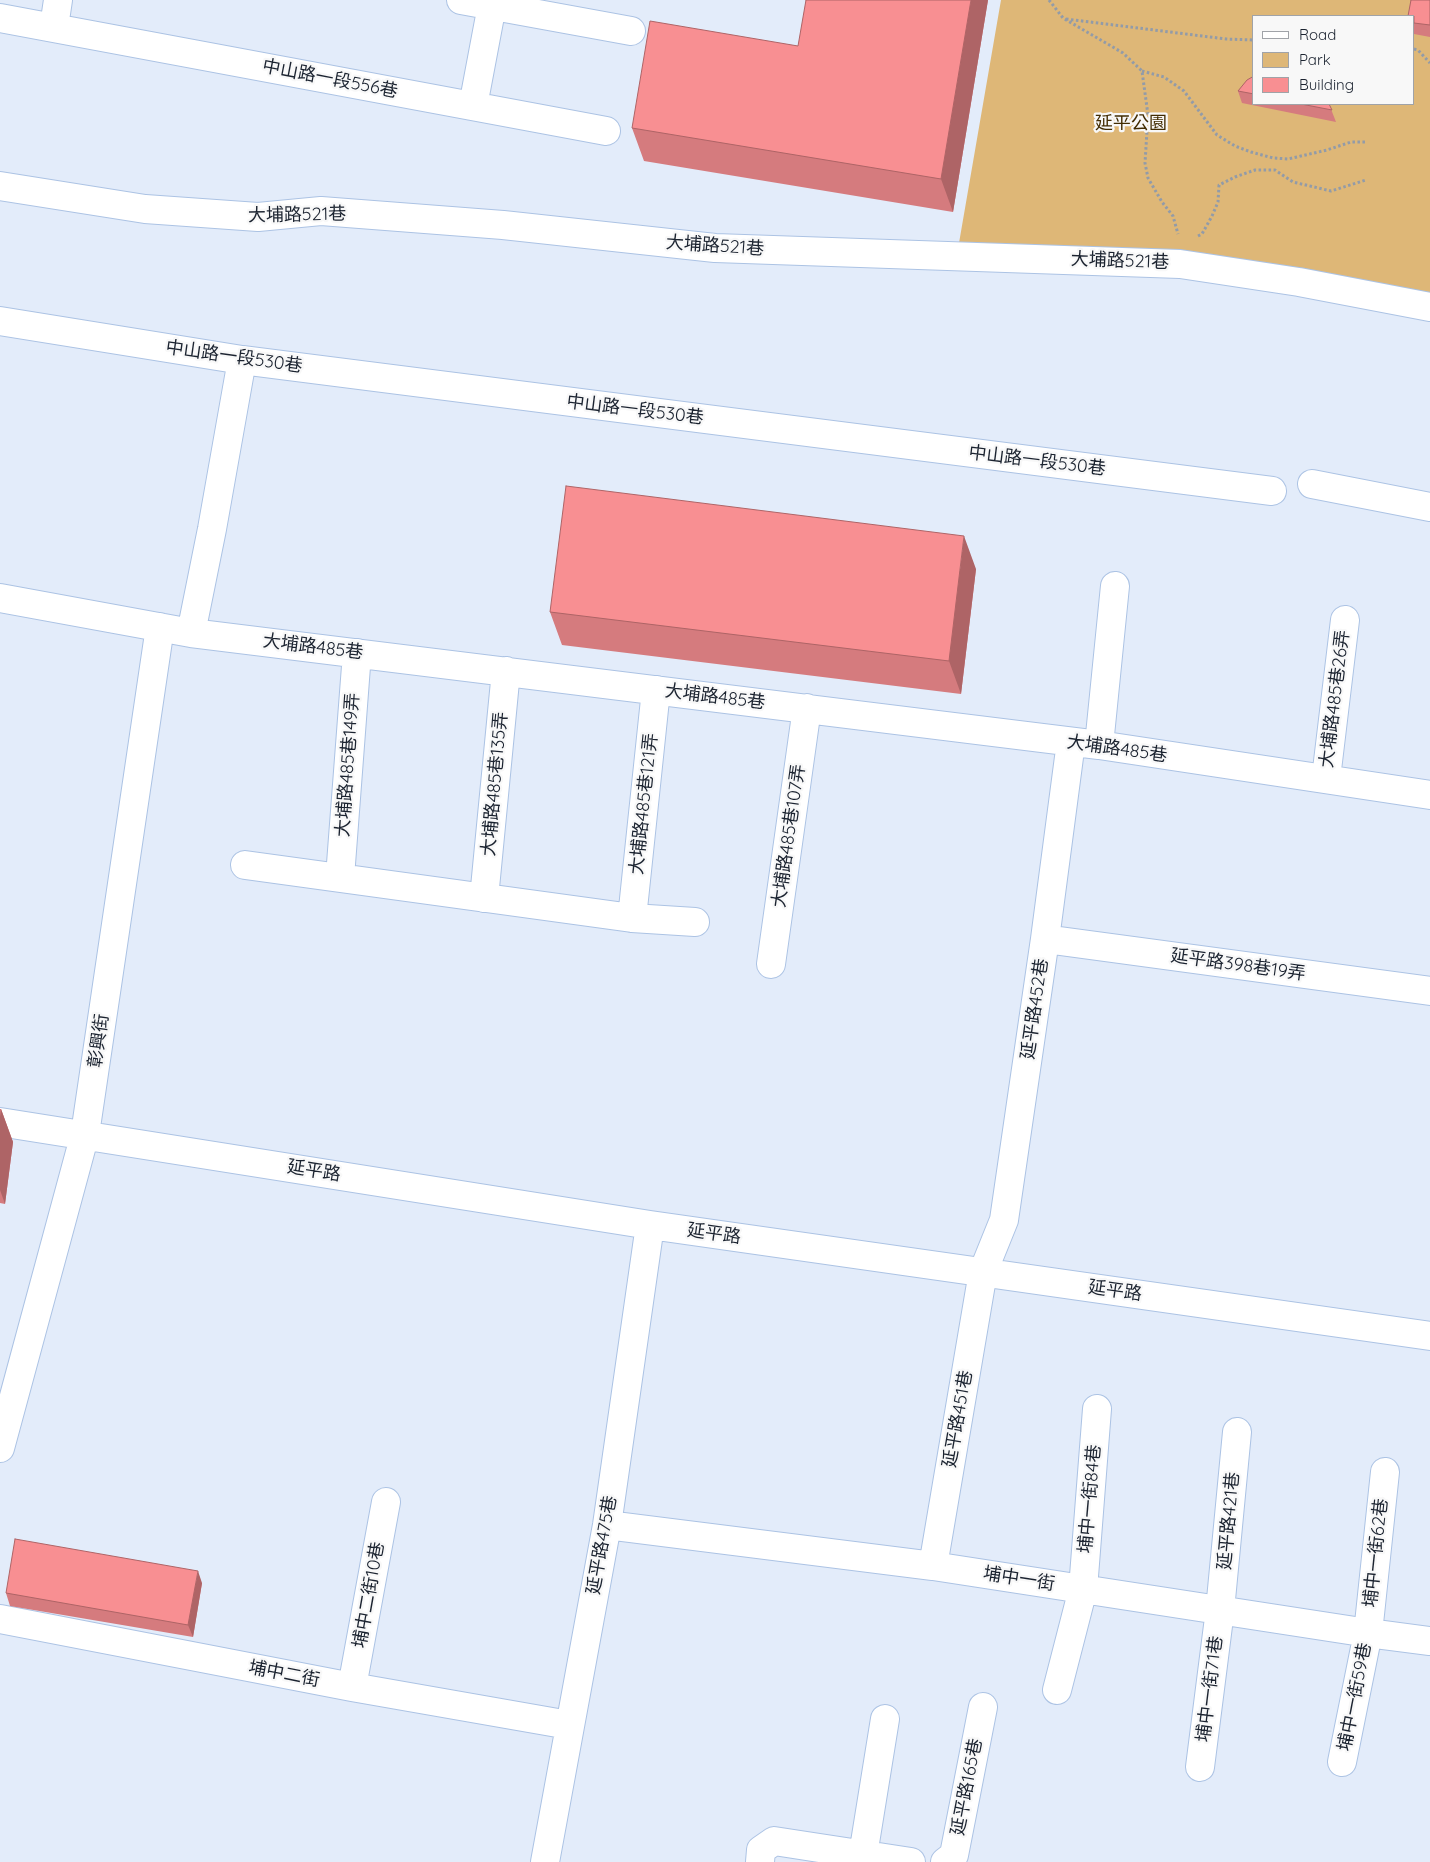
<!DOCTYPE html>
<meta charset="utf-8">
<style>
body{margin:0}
#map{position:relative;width:1430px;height:1862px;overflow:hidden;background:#e3ecfa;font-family:Quicksand,sans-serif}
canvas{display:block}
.legend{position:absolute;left:1252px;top:15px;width:162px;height:90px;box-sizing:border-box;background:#f8f8f8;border:1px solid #a0a3a8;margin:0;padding:6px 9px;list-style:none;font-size:15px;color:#1b2330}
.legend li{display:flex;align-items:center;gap:10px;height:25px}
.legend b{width:25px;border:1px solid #a0a3a8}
</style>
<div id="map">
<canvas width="1430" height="1862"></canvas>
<ul class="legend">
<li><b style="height:6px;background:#fff"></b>Road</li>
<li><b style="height:14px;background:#deb777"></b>Park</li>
<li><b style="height:14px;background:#f88f92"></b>Building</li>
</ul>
</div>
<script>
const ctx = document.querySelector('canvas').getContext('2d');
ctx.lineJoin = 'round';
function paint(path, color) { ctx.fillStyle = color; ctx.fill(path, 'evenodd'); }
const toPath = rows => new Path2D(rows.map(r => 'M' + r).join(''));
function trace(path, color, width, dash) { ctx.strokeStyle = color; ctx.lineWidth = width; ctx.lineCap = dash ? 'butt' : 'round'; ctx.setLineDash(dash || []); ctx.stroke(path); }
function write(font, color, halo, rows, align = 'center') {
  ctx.font = font + ' Quicksand,"Noto Sans TC",sans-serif'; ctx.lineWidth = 4.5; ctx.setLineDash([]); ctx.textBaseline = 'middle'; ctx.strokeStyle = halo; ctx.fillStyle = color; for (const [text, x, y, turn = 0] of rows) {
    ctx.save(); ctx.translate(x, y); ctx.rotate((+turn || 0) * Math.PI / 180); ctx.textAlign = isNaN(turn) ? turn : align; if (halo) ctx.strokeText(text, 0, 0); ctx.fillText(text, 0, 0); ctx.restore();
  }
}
const green = toPath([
 [1001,0,1430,0,1430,295,1181,250,959,243],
 [1254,16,1414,16,1414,104,1254,104]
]);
const path = toPath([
 [1049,0,1063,18,1123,53,1142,71,1148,115,1145,163,1148,178,1162,202,1173,216,1178,234],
 [1066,19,1226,39,1254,40],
 [1414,49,1418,50,1430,63],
 [1142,71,1164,77,1184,91,1217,135,1235,146,1251,152,1273,158,1288,159,1327,150,1351,142,1366,142],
 [1198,236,1202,234,1212,216,1218,202,1219,185,1235,177,1255,170,1275,170,1293,182,1331,191,1366,180]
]);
const minor = toPath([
 [461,0,631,31],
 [0,18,606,131],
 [54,27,58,0],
 [473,106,493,0],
 [0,186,145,209,258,217,321,211,503,225,715,248,1180,264,1299,282,1430,307],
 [0,321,242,360,1272,491],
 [1312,484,1430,507],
 [0,598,191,633,1099,745,1430,795],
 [191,633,212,529,242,360],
 [1099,745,1115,586],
 [1326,778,1345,620],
 [245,865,632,918,695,922],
 [340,877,357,653],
 [484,898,506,671],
 [632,918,656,690],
 [1045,939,1430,991],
 [771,964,807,708],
 [0,1122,650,1225,1430,1336],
 [0,1448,85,1134,160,627],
 [607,1525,933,1566,1368,1633,1430,1641],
 [933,1566,983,1272,1004,1220,1045,939,1071,742],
 [0,1619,352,1687,569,1725],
 [352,1687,386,1502],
 [1057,1690,1083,1589,1097,1409],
 [1342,1762,1368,1633,1385,1472],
 [1200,1767,1220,1610,1237,1432],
 [863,1855,885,1719],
 [545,1862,607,1525,650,1225],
 [760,1862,761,1850,774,1841,911,1862],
 [945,1862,954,1855,983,1707]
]);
const wall = toPath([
 [988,0,953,212,644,161,632,128,798,46],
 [1430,0,1430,37,1414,34,1414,16],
 [1254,76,1254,104,1329,104,1336,122,1242,103,1238,91],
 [976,569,961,694,562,645,550,612],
 [0,1109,1,1109,13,1142,5,1204,0,1203],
 [202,1583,193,1637,10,1606,6,1593]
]);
const shadedWall = toPath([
 [971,0,988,0,953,212,941,179],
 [964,536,976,569,961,694,949,661],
 [1,1109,13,1142,5,1204,0,1190,0,1117],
 [198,1571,202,1583,193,1637,188,1625]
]);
const building = toPath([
 [806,0,971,0,941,179,632,128,650,21,798,46,806,0],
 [1411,0,1430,0,1430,25,1414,23,1414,16,1408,16,1411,0],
 [1254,76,1254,94,1238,91,1247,80,1254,76],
 [1301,104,1329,104,1332,110,1301,104],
 [566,486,964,536,949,661,550,612,566,486],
 [15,1539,198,1571,188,1625,6,1593,15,1539]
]);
const streetNames = [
 ["中山路一段556巷",330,79,11],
 ["大埔路521巷",297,215,-1],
 ["大埔路521巷",715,246,4],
 ["大埔路521巷",1120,261,2],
 ["中山路一段530巷",234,357,8],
 ["中山路一段530巷",635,410,7],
 ["中山路一段530巷",1037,461,7],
 ["大埔路485巷",313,647,7],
 ["大埔路485巷",715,697,7],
 ["大埔路485巷26弄",1335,699,-83],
 ["大埔路485巷",1117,749,8],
 ["大埔路485巷149弄",348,765,-86],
 ["大埔路485巷135弄",495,784,-85],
 ["大埔路485巷121弄",644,804,-84],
 ["大埔路485巷107弄",789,836,-82],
 ["延平路398巷19弄",1238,965,8],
 ["延平路452巷",1035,1009,-82],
 ["彰興街",99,1041,-82],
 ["延平路",314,1171,9],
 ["延平路",714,1234,8],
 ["延平路",1115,1291,8],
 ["延平路451巷",958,1419,-80],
 ["埔中一街84巷",1090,1499,-85],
 ["延平路421巷",1229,1521,-85],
 ["延平路475巷",602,1545,-80],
 ["埔中一街62巷",1376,1553,-84],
 ["埔中一街",1019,1579,9],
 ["埔中二街10巷",369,1595,-80],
 ["埔中二街",284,1674,11],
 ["埔中一街71巷",1210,1689,-83],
 ["埔中一街59巷",1355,1697,-79],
 ["延平路165巷",967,1787,-79]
];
const parkNames = [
 ["延平公園",1131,124]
];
paint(green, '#deb777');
trace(minor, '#acc3e4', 30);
trace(path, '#929ba8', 3, [2.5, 2.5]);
trace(minor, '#fff', 28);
paint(wall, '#d57b7e');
paint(shadedWall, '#ae6466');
paint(building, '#f88f92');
trace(building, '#ae6466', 1);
write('18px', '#1b2330', '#f8f8f8', streetNames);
write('18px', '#422c02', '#f8f8f8', parkNames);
</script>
